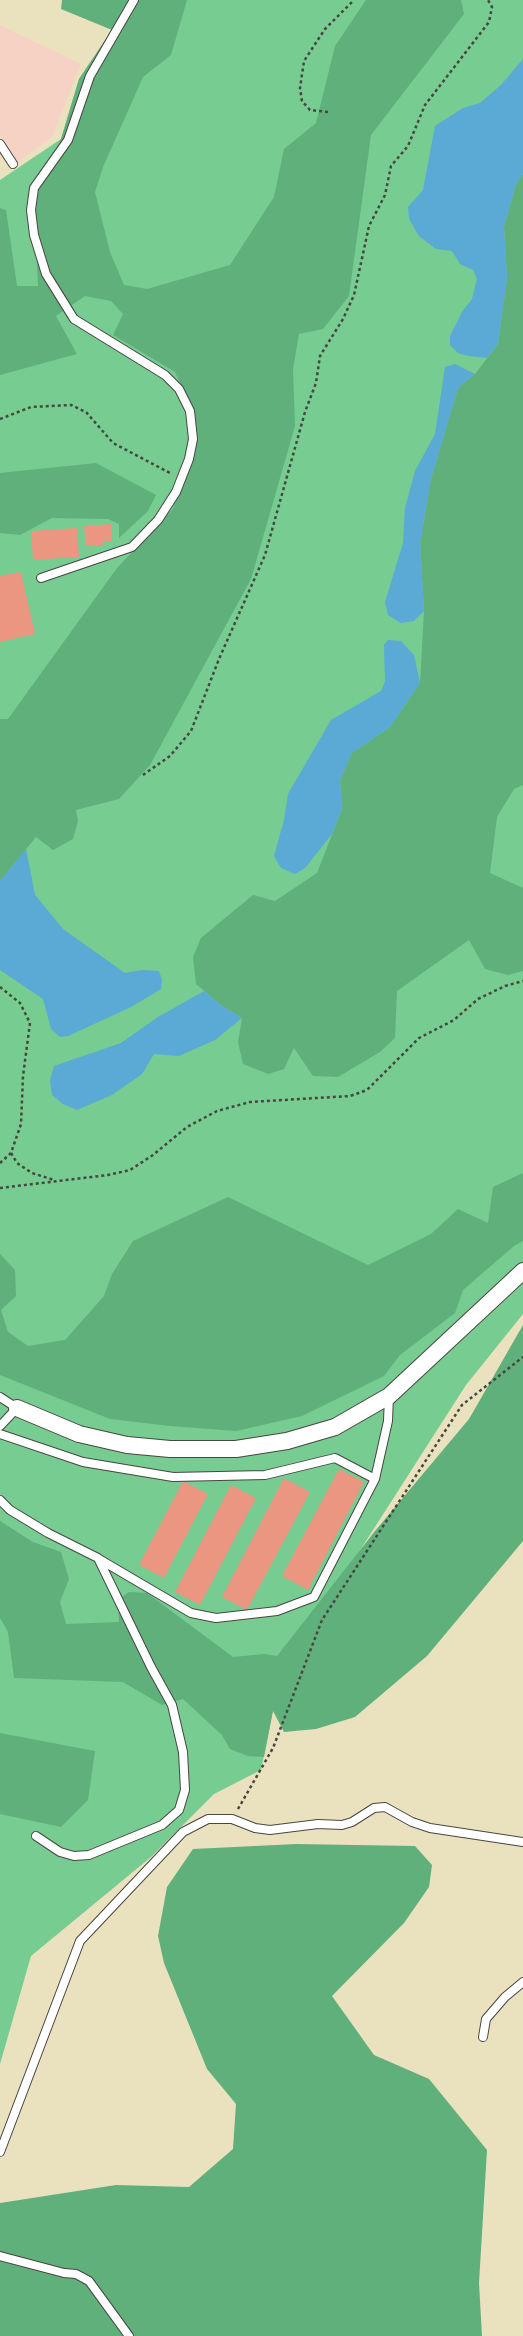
<!DOCTYPE html>
<style>
body{margin:0}
canvas{display:block;background:#eae1bf}
</style>
<canvas width="523" height="2336"></canvas>
<script>
const ctx = document.querySelector('canvas').getContext('2d');
ctx.lineJoin = 'round';
function paint(path, color) { ctx.fillStyle = color; ctx.fill(path, 'evenodd'); }
const toPath = rows => new Path2D(rows.map(r => 'M' + r).join(''));
function trace(path, color, width, dash) { ctx.strokeStyle = color; ctx.lineWidth = width; ctx.lineCap = dash ? 'butt' : 'round'; ctx.setLineDash(dash || []); ctx.stroke(path); }
const built = toPath([
 [0,25,81,64,52,137,18,162,0,134]
]);
const green = toPath([
 [132,0,523,0,523,1314,466,1385,280,1675,261,1770,214,1794,151,1857,31,1956,0,2064,0,180,61,139,79,79]
]);
const forest = toPath([
 [62,0,187,0,171,55,143,77,103,167,95,192,110,252,124,285,147,289,230,265,274,197,284,149,316,123,335,46,366,0,461,0,464,14,371,135,349,296,323,329,299,334,293,369,295,426,251,579,150,765,119,799,76,810,78,821,73,839,53,850,36,837,0,881,0,719,8,719,117,568,173,509,193,454,193,412,175,372,113,335,123,314,111,301,85,296,56,316,77,354,0,375,0,208,6,210,17,286,38,286,34,202,61,139,79,79,112,30,61,9],
 [523,174,523,785,514,789,497,817,490,873,523,888,523,971,508,975,485,969,469,940,397,991,395,1038,380,1052,338,1077,313,1076,294,1048,284,1069,268,1074,243,1064,238,1042,242,1018,222,1006,196,984,193,957,201,938,253,895,275,901,317,873,342,809,340,780,352,753,390,727,420,683,424,611,420,543,431,479,458,388,475,374,498,344,507,278,504,227,516,184],
 [96,463,156,495,148,511,119,538,119,524,108,519,52,518,20,535,0,533,0,473],
 [523,1173,523,1241,514,1246,463,1290,455,1313,400,1355,384,1376,302,1416,236,1431,170,1426,110,1419,0,1375,0,1254,15,1270,16,1296,1,1310,8,1332,28,1346,65,1340,104,1296,112,1274,133,1241,228,1197,368,1265,431,1234,458,1209,488,1223,493,1187],
 [523,1325,523,1541,427,1656,355,1717,316,1729,284,1732,273,1711,264,1757,248,1756,230,1749,222,1735,183,1699,162,1705,123,1682,14,1678,8,1632,0,1618,0,1521,33,1542,61,1552,69,1579,60,1602,66,1624,119,1622,118,1600,129,1592,147,1593,233,1657,264,1654,277,1656,375,1531,469,1419],
 [0,1733,95,1751,88,1800,61,1827,0,1814],
 [296,1844,415,1846,432,1865,429,1887,404,1923,332,1996,374,2055,429,2079,487,2150,479,2283,482,2336,0,2336,0,2203,116,2185,189,2187,233,2149,236,2104,207,2069,164,1963,158,1936,167,1887,193,1849]
]);
const water = toPath([
 [523,59,523,174,516,184,504,227,507,278,498,344,487,358,469,356,458,353,450,345,450,336,462,312,472,299,477,279,473,270,460,264,452,251,436,249,419,236,409,219,408,207,423,190,435,126,463,108,480,103,501,85],
 [455,364,475,374,458,388,431,479,420,543,424,611,414,621,401,623,388,615,385,602,403,543,405,508,415,471,435,434,445,367],
 [388,640,401,641,414,655,420,683,390,727,352,753,340,780,342,809,332,834,305,868,295,874,281,868,274,856,284,820,288,794,331,720,381,691,385,681,384,645],
 [26,849,35,895,63,929,125,973,142,970,159,971,162,980,161,989,131,1007,68,1036,60,1037,51,1029,43,999,0,970,0,881],
 [204,991,222,1006,242,1018,215,1040,179,1056,154,1054,142,1074,112,1095,77,1110,63,1104,52,1095,50,1080,54,1066,121,1043,158,1017]
]);
const building = toPath([
 [111,524,112,541,103,542,104,545,86,546,84,526],
 [77,528,79,557,33,560,31,531],
 [21,572,35,634,0,642,0,576],
 [339,1469,364,1482,308,1590,282,1576],
 [284,1478,310,1492,247,1610,222,1597],
 [183,1481,208,1494,164,1578,139,1565],
 [231,1485,256,1498,200,1605,175,1592]
]);
const path = toPath([
 [328,112,310,110,302,101,300,88,304,61,325,29,354,0],
 [0,419,31,407,71,405,86,412,113,443,170,473],
 [143,775,170,756,191,731,219,659,265,555,305,412,316,383,320,356,343,319,354,295,369,226,385,195,391,166,408,146,425,105,489,22,492,7,488,0],
 [0,987,20,1003,30,1023,23,1076,21,1124,11,1153,0,1163],
 [11,1153,17,1163,32,1173,54,1180],
 [0,1188,108,1175,130,1170,153,1155,187,1127,217,1111,250,1102,350,1096,367,1090,419,1038,454,1020,478,999,505,986,523,981],
 [238,1809,273,1748,322,1620,462,1405,523,1357]
]);
const service = toPath([
 [0,144,13,164],
 [41,578,132,547,158,520,176,492,189,459,193,439,190,411,179,389,165,375,74,319,46,274,34,235,31,210,34,188,68,140,90,76,134,0],
 [0,1397,17,1408,0,1426],
 [0,1434,83,1462,173,1477,265,1475,335,1458,375,1479],
 [0,1500,10,1510,48,1533,98,1558,151,1667,172,1705,183,1752,185,1790,179,1810,162,1825,89,1855,74,1856,60,1852,36,1836],
 [99,1559,191,1613,216,1618,277,1611,314,1597,375,1479,388,1421,389,1396],
 [483,2037,486,2019,505,1997,523,1982],
 [0,2152,80,1941,183,1832,208,1819,232,1819,255,1828,270,1830,318,1824,342,1825,352,1822,374,1808,385,1807,412,1822,430,1828,523,1842],
 [0,2256,64,2273,76,2274,89,2281,129,2336]
]);
const minor = toPath([
 [17,1408,79,1434,127,1445,170,1449,236,1449,287,1441,335,1427,389,1396,523,1271]
]);
paint(built, '#f6d2c4');
paint(green, '#76cc91');
paint(forest, '#60b07b');
paint(water, '#5ba9d5');
paint(building, '#ea9681');
trace(service, '#484641', 10);
trace(minor, '#484641', 18);
trace(path, '#484641', 2.5, [3, 3]);
trace(service, '#fff', 8);
trace(minor, '#fff', 16);
</script>
